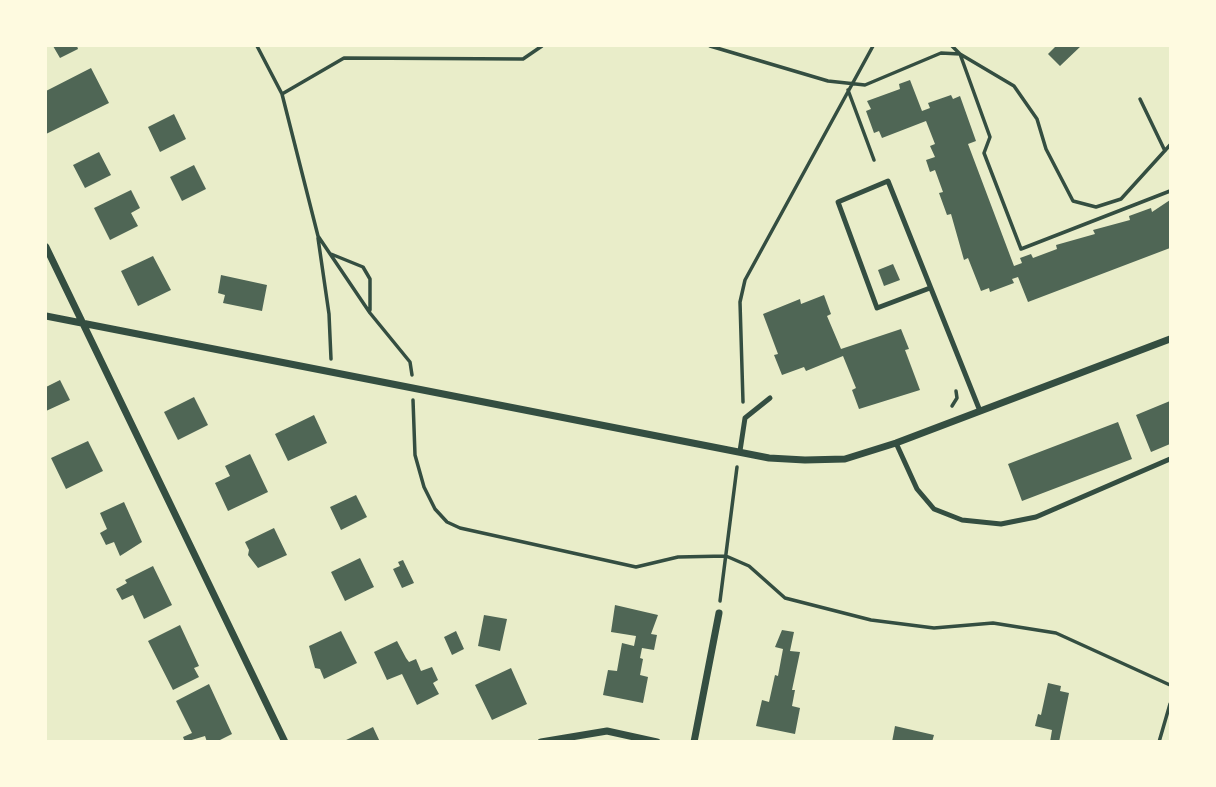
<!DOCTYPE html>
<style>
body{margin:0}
#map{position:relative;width:1216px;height:787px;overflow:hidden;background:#e9edc9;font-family:"Sofia Sans Condensed",sans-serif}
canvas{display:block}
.frame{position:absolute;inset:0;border:47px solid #fefae0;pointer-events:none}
</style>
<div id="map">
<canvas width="1216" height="787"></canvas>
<div class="frame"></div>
</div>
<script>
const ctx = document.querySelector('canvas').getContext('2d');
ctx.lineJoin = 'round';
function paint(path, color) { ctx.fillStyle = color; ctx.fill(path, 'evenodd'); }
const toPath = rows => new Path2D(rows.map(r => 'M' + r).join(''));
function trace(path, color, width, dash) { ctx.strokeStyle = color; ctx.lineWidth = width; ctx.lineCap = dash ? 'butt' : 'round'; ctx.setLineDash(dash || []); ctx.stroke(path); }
const building = toPath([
 [53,46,77,46,78,49,60,58],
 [1056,46,1081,46,1060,66,1048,54],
 [91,68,109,103,46,134,46,91],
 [910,80,922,111,930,108,928,103,951,95,953,99,960,96,976,141,968,144,1014,266,1022,263,1020,258,1031,254,1033,258,1057,249,1056,245,1095,234,1093,230,1130,220,1129,216,1151,208,1152,212,1170,200,1170,248,1028,302,1018,277,1012,279,1014,283,990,292,989,288,981,291,968,258,964,260,951,214,947,215,939,193,943,192,935,170,930,172,926,160,935,157,930,146,935,144,926,121,882,138,879,131,874,133,866,111,871,109,867,101,900,89,899,84],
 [174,114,186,139,160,152,148,127],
 [99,152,111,175,85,188,73,165],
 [194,165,206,189,182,201,170,177],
 [131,190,140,208,131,213,138,226,110,240,94,208],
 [153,256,171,290,138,306,121,271],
 [893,264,900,280,884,286,878,270],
 [221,275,267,285,262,311,223,303,225,295,218,293],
 [824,295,831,314,827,316,841,349,901,329,909,349,905,350,920,390,859,409,852,390,856,388,843,356,806,371,804,367,782,375,774,355,778,354,763,314,800,299,801,304],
 [60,380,70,400,46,411,46,387],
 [194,397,208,425,178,440,164,412],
 [1170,401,1170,444,1151,452,1136,415],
 [314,415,327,443,288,461,275,434],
 [1118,422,1132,459,1022,501,1008,464],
 [88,441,103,471,66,489,51,458],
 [250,454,268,492,228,511,215,483,230,476,225,466],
 [356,495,367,517,341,530,330,507],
 [124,502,142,542,120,556,114,542,106,545,100,533,107,529,100,513],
 [274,528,287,555,258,568,248,555,249,550,245,542],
 [360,558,374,587,345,601,331,572],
 [403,560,414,583,402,588,393,569,400,566,398,562],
 [153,566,172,605,144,619,133,595,122,600,116,589,127,583,125,580],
 [615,605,658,615,651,634,657,635,654,650,642,648,640,658,643,659,640,675,648,677,643,703,603,695,608,670,617,671,622,643,634,646,636,636,611,632],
 [484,615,507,619,500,651,478,646],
 [180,625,199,666,194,668,199,677,173,690,148,641],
 [782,630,794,632,790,651,800,652,792,690,795,690,792,706,800,708,795,734,756,726,762,700,769,702,775,675,778,676,783,649,775,647],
 [341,631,357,663,324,679,320,669,315,668,309,646],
 [456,631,464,649,452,655,444,637],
 [397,641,406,658,409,662,416,659,421,671,432,667,438,680,433,683,439,694,417,705,402,674,387,680,374,652],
 [511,668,527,704,492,720,475,685],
 [1048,683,1061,686,1060,691,1069,693,1059,742,1050,742,1052,730,1035,726,1038,714,1041,715],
 [209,684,232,734,216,742,207,742,205,736,185,742,183,737,192,733,176,701],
 [895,726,934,735,932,742,892,742],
 [373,727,380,742,342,742]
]);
const path = toPath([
 [257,46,282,94,318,236,370,313,410,362,412,375],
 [710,46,828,81,865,85,941,53,960,54,1014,86,1037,119,1046,149,1073,201,1096,207,1121,199,1170,145],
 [952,46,960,54,990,137,984,153,1021,249,1170,191],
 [848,90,874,160],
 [282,94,344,58,523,59,542,46],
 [1140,99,1165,151],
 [318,238,329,314,331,359],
 [331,254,363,267,370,279,370,310],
 [413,400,415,455,424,487,435,509,447,522,460,528,636,567,678,557,726,556,749,566,785,598,871,620,934,628,993,623,1056,633,1170,685],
 [743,402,740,302,745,280,873,46],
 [952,406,957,398,956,391],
 [720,601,737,467],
 [1159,742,1170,704]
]);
const service = toPath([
 [930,288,877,308,838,202,888,181,980,411],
 [896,443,917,489,934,509,962,520,1001,524,1036,517,1170,459],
 [740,451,745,418,770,398]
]);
const minor = toPath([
 [46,247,285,742],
 [46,316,769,458,805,460,845,459,896,443,1170,339],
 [541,742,607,731,657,742],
 [694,742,719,613]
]);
paint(building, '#4f6655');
trace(path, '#344e41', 3.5);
trace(service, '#344e41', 5);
trace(minor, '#344e41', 7);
</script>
